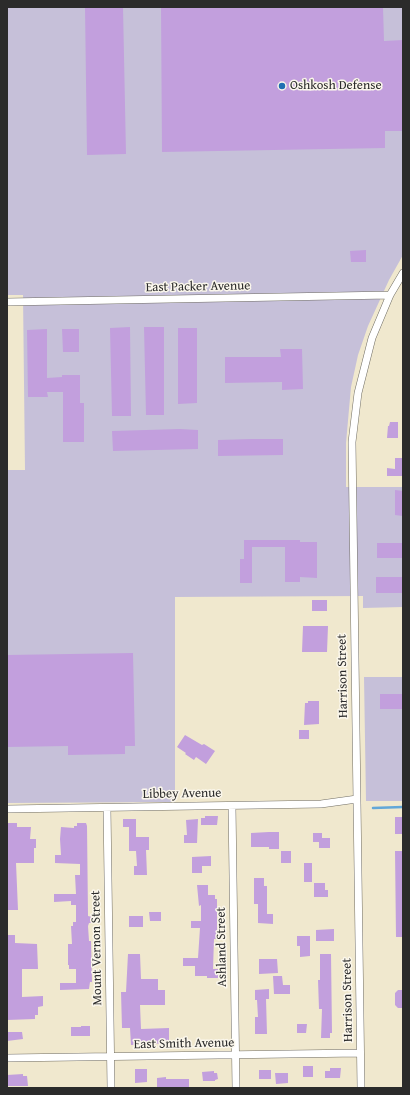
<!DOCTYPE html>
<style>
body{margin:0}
#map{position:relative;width:410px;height:1095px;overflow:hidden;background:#f0e8ce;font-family:"Gentium Book Plus",serif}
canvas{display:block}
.frame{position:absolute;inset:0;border:8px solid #2b2b2b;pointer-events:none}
</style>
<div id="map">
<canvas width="410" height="1095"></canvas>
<div class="frame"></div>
</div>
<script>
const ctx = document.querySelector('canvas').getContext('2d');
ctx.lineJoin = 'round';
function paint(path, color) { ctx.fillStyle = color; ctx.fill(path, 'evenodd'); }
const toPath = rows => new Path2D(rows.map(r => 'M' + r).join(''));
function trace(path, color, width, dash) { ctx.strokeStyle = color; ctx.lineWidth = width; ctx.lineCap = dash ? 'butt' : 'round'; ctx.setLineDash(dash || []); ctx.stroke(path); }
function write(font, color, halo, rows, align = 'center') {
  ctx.font = font + ' "Gentium Book Plus",serif'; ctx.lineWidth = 3; ctx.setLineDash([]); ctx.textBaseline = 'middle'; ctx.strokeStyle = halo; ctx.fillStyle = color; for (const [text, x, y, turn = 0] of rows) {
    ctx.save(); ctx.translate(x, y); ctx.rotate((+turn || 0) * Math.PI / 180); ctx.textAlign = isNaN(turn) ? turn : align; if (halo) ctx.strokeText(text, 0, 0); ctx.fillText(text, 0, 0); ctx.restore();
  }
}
const industrial = toPath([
 [7,7,403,7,403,255,389,280,368,326,358,355,351,387,346,443,346,487,403,487,403,607,363,608,363,596,175,597,175,802,7,803,7,470,25,470,23,295,7,295],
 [364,677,403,677,403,801,366,801]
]);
const stream = toPath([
 [373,808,403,807]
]);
const building = toPath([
 [85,7,123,7,126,154,87,155],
 [161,7,383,7,384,41,403,40,403,131,385,131,385,148,162,152],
 [366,250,366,262,351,262,350,251],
 [130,327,131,416,112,416,110,328],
 [144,327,164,327,164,415,146,415],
 [178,328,197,328,197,403,178,404],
 [47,329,47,378,62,377,62,375,80,375,80,403,84,403,84,442,63,442,63,392,47,392,48,397,28,397,27,330],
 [62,329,79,329,79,352,63,352],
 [280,349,302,349,303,389,282,390,282,382,225,383,225,357,281,357],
 [390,422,398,422,398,438,387,438,388,426,389,426],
 [180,429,198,430,198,449,113,451,112,431],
 [251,439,283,439,283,455,218,456,218,440],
 [395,458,403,458,403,476,387,476,387,468,395,469],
 [395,490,403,491,403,516,395,515],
 [244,540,300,540,300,542,317,542,317,578,300,577,300,582,285,582,285,547,252,547,252,583,240,583,240,559,244,559],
 [377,543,403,543,403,558,377,558],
 [376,577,403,577,403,593,376,593],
 [312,600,327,600,327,611,312,611],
 [303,626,328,626,327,652,302,652],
 [133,653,135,746,125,746,125,754,68,755,68,746,7,747,7,655],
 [380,694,403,694,403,709,380,709],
 [308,701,319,701,319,724,304,725,305,703,308,703],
 [299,730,309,730,309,739,299,739],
 [185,735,202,745,204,744,215,751,206,764,196,757,194,760,185,754,186,753,177,747],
 [205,816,218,816,217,825,201,825,201,818,205,818],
 [395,817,403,817,403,834,395,834],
 [123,819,136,819,136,837,149,837,149,850,146,850,147,875,134,875,134,866,137,866,136,851,129,851,129,827,123,827],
 [198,819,197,843,184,843,184,835,187,835,186,820],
 [7,823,17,823,17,827,31,827,30,839,36,839,36,848,34,848,34,863,16,863,18,910,7,910],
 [77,823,86,823,87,826,88,916,92,917,92,923,89,923,88,926,89,941,91,941,92,982,90,982,89,989,60,990,60,983,76,983,76,969,69,969,69,965,68,965,68,944,72,944,71,926,73,926,73,922,76,922,76,905,71,905,71,901,54,902,54,894,76,894,75,875,80,875,80,864,55,863,55,855,61,855,60,839,61,827,74,828,74,826,77,826],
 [269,832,279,832,279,849,269,849,269,847,251,847,251,833],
 [313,833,322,833,322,838,330,838,330,848,319,848,319,842,313,842],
 [281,851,291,851,291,863,281,863],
 [395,851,403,851,403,937,396,937],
 [211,856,211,866,202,866,202,873,192,873,192,857],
 [304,863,312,863,312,882,304,882],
 [254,878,264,878,264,886,267,886,267,914,273,914,273,924,258,923,258,904,254,904],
 [314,883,325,883,325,890,328,890,328,897,314,897],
 [197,885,208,885,208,895,215,895,215,899,217,899,217,930,219,930,218,939,214,939,213,969,218,969,218,978,207,978,207,976,195,976,195,966,183,966,183,958,198,958,200,928,191,928,191,921,201,921,201,905,199,906],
 [149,912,161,912,161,921,150,921],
 [129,916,143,916,143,927,129,927],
 [334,929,334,941,316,941,316,930],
 [7,935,15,935,15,943,37,944,38,969,22,969,22,997,43,996,43,1006,38,1007,38,1015,35,1015,35,1019,7,1020],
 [297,936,310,936,310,956,300,957,300,946,297,946],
 [128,954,140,954,141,979,158,979,158,990,165,990,165,1005,140,1005,141,1029,169,1028,169,1043,131,1045,130,1028,122,1028,121,992,126,992],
 [320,954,331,954,332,1033,330,1033,330,1038,321,1038,322,1009,319,1009,318,980,320,980],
 [259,959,277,959,278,973,259,974],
 [273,976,282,976,283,985,290,985,290,994,274,994],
 [269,989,269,999,266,999,267,1034,255,1034,255,1017,258,1017,257,1000,255,1000,255,990],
 [398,990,403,990,403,1008,398,1008,395,1005,395,993],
 [297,1024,307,1024,306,1033,297,1033],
 [81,1026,90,1026,90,1036,71,1036,71,1027,81,1027],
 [7,1032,22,1032,23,1039,7,1041],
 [303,1066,313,1066,313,1077,303,1077],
 [330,1068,341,1068,340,1078,325,1078,325,1071,330,1071],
 [135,1069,147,1069,147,1082,135,1083],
 [259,1070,271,1070,271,1079,259,1079],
 [214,1071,214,1073,217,1073,218,1079,215,1080,215,1081,203,1081,202,1072],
 [275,1073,288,1073,288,1083,276,1084],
 [23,1074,23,1076,27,1076,28,1086,7,1086,7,1075],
 [166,1077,166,1079,189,1079,189,1088,157,1088,157,1078]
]);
const street = toPath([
 [7,302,390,295],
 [232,806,236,1088],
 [107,808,111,1088],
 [7,809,321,804,357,799],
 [7,1058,360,1053],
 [361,1088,352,442,358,393,372,338,390,295,403,273]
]);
const markers = [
 [282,86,4,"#1f6fb2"]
];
const poiNames = [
 ["Oshkosh Defense",290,86]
];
const streetNames = [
 ["East Packer Avenue",198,287,-1],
 ["Harrison Street",343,676,-91],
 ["Libbey Avenue",182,794,-1],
 ["Ashland Street",222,947,-91],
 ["Mount Vernon Street",97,948,-91],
 ["Harrison Street",348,1000,-91],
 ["East Smith Avenue",184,1044,-1]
];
paint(industrial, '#c6c0d9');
trace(stream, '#63a7d8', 2.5);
paint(building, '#c29fdd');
trace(street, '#706d64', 8);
trace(street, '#fff', 7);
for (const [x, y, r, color] of markers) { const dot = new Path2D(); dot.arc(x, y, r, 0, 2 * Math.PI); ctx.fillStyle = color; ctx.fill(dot); trace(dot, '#fbf7ec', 1.5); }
write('13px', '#2b2b2b', '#fbf7ec', poiNames, 'left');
write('13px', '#2b2b2b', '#fbf7ec', streetNames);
</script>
